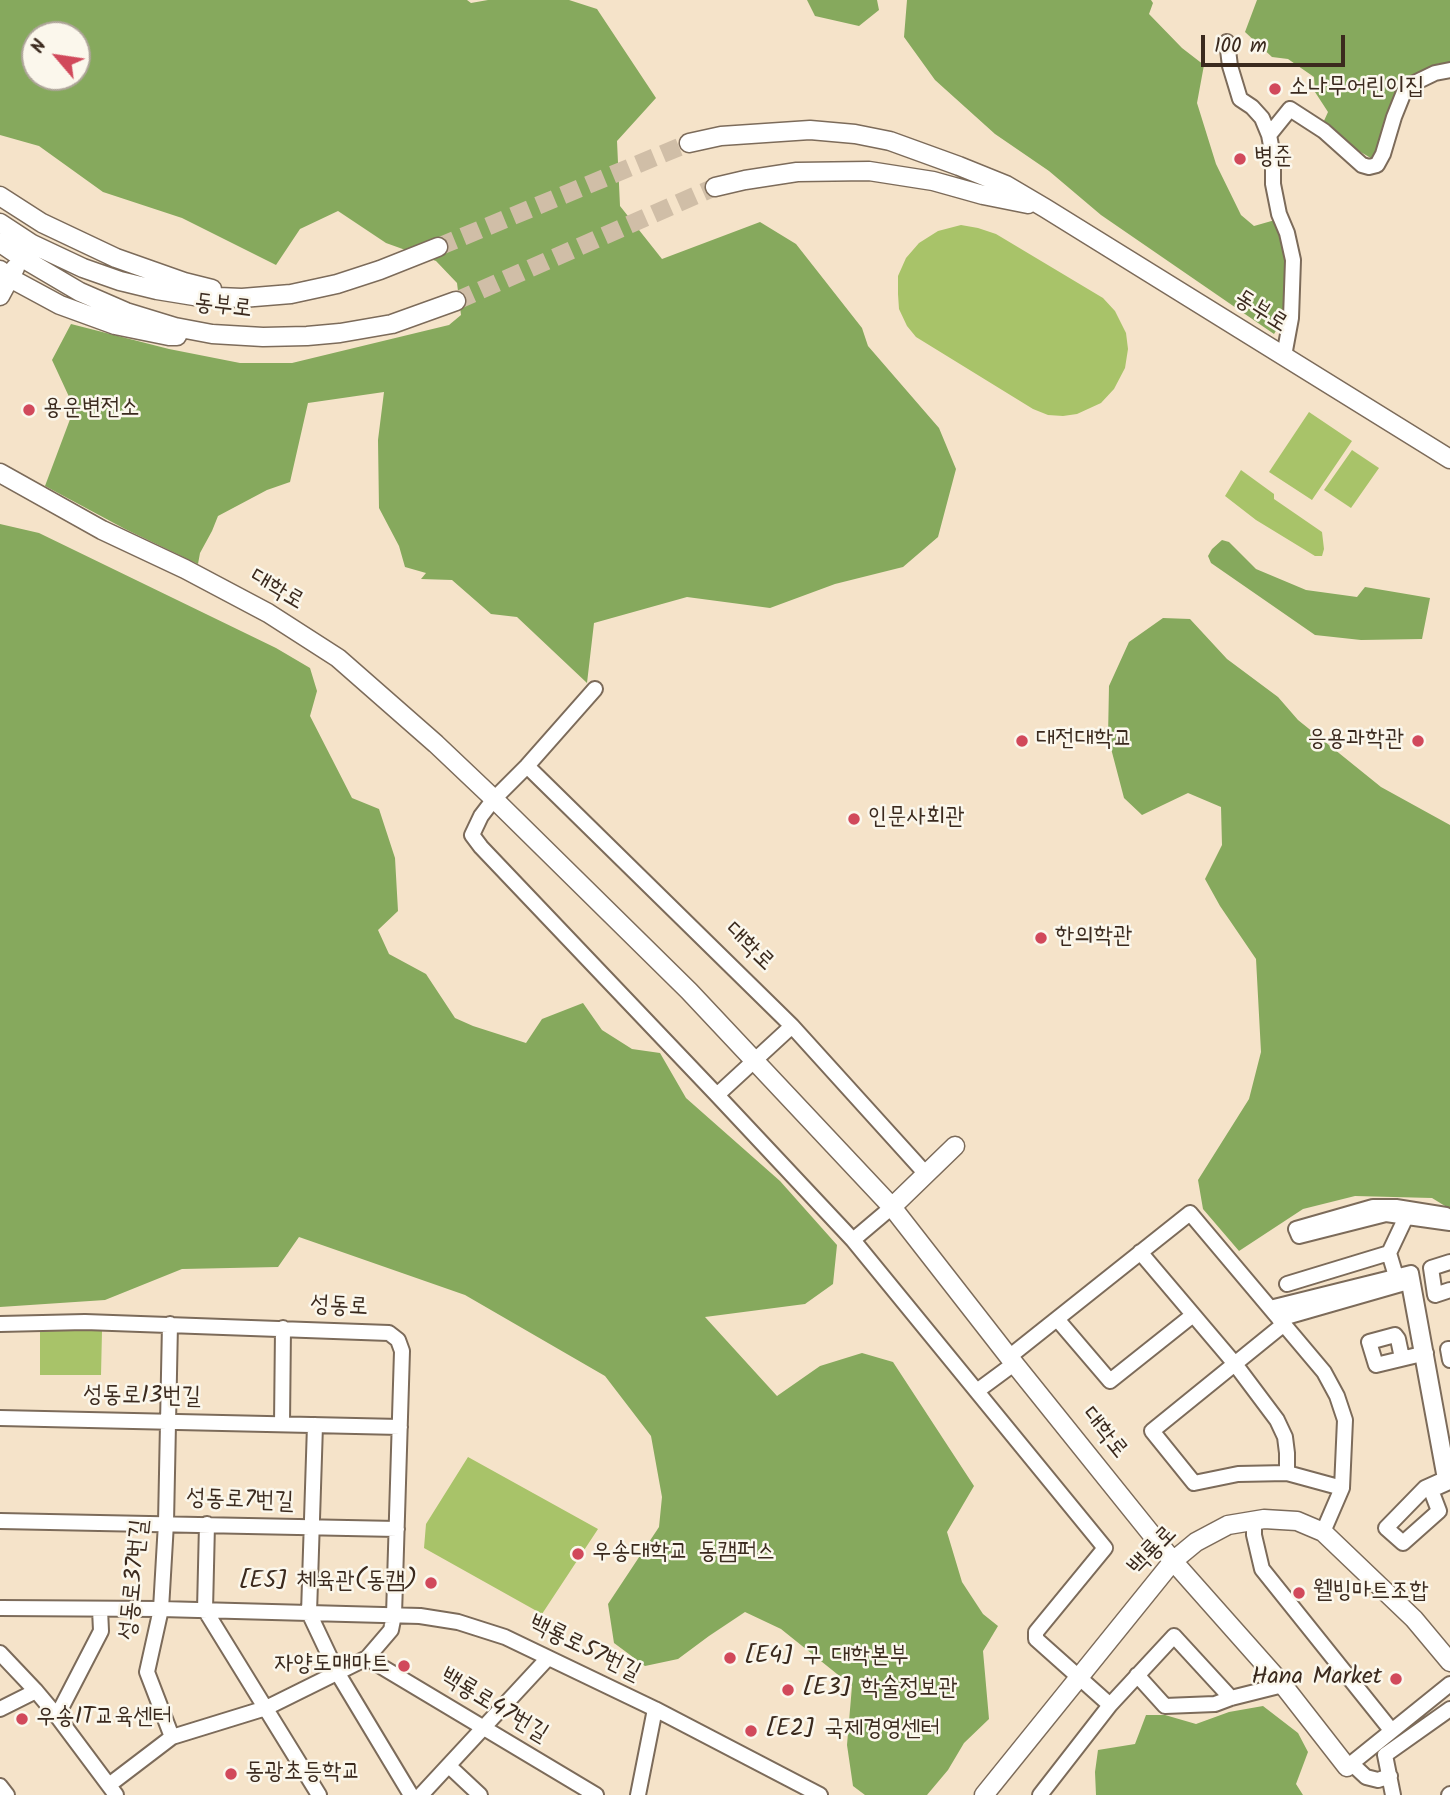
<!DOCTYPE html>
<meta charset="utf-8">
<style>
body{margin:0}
#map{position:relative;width:1450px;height:1795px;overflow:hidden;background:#f5e3c9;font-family:Kalam,sans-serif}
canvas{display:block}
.north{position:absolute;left:21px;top:21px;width:70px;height:70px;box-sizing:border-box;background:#fbf7ec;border:2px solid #aea59a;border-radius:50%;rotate:299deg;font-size:19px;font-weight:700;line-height:28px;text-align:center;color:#3b2a1e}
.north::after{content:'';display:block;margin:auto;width:24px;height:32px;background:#d1495b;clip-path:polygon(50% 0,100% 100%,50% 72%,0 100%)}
.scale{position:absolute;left:1201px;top:35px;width:144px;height:32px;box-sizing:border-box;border:4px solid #3b2a1e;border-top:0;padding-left:9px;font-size:21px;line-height:24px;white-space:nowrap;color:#3b2a1e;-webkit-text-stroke:5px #fbf7ec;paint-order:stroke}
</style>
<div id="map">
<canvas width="1450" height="1795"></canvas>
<div class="north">N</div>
<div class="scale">100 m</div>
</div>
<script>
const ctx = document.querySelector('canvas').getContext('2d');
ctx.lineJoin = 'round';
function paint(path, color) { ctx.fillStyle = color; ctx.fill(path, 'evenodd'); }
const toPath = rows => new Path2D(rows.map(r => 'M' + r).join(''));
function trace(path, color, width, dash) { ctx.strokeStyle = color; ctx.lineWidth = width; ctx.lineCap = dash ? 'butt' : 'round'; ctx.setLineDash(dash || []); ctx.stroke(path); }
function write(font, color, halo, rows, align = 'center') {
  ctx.font = font + ' Kalam,"Poor Story",sans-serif'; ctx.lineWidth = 5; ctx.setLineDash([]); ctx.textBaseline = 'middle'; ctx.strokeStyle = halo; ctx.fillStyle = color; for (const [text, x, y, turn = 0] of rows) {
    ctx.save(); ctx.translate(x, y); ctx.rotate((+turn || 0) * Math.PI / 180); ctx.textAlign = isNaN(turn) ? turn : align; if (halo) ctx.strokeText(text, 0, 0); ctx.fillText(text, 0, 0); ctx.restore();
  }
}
const green = toPath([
 [961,225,978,228,996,234,1103,298,1115,311,1126,333,1128,349,1125,368,1114,389,1101,403,1077,414,1063,416,1048,415,1033,409,916,337,907,326,899,309,898,294,898,276,906,258,919,243,938,231],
 [1309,412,1352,441,1312,500,1269,472],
 [1352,450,1379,468,1351,508,1324,490],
 [1241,470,1274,494,1274,499,1322,532,1324,549,1322,556,1315,556,1256,520,1225,496],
 [40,1330,102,1331,101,1375,40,1375],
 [468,1457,598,1529,542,1614,424,1548,426,1524]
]);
const forest = toPath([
 [0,0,467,0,471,3,488,0,569,0,597,9,656,98,617,141,620,206,662,259,760,222,796,244,862,328,868,346,939,428,956,469,938,537,903,567,835,584,770,608,687,597,594,623,587,683,517,617,491,614,452,580,421,579,426,573,405,567,399,546,379,508,378,440,384,392,308,403,290,482,267,490,218,516,212,531,200,553,198,564,125,529,45,486,72,414,71,401,52,360,71,324,169,349,240,363,292,363,449,325,461,315,457,283,436,261,386,243,338,211,300,229,276,265,182,218,103,192,39,146,0,135],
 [35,35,77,35,77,77,35,77],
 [807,0,877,0,879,10,859,26,815,16],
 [907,0,1151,0,1153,3,1149,14,1182,48,1204,65,1197,103,1216,164,1241,215,1254,226,1275,220,1280,230,1285,254,1286,283,1283,319,1274,334,1101,215,1049,171,995,134,935,80,904,37],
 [1257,0,1450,0,1450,62,1437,64,1403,81,1374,160,1344,142,1323,123,1328,112,1315,92,1314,77,1288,59,1272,57,1245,32],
 [0,524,39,533,276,648,310,668,317,691,310,716,352,798,379,809,395,858,398,911,378,930,389,954,426,974,455,1018,473,1026,526,1043,542,1019,583,1003,602,1030,632,1049,660,1053,686,1098,780,1181,837,1245,833,1284,805,1304,705,1317,777,1396,820,1366,862,1353,893,1362,974,1486,947,1532,962,1582,983,1614,998,1626,983,1651,989,1719,964,1743,948,1770,927,1795,865,1795,853,1786,847,1745,852,1686,781,1629,745,1612,709,1636,678,1659,645,1666,614,1643,608,1604,659,1527,662,1497,651,1436,605,1376,465,1295,299,1237,278,1267,182,1269,105,1300,0,1307],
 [1222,540,1229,542,1256,569,1306,590,1357,597,1365,587,1430,598,1422,639,1361,640,1315,635,1211,563,1208,556,1212,549],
 [1163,618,1190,619,1227,659,1278,697,1298,720,1381,787,1450,825,1450,1209,1432,1198,1355,1196,1303,1209,1239,1251,1203,1209,1198,1180,1249,1099,1261,1052,1256,959,1220,906,1205,879,1222,845,1221,807,1188,793,1142,815,1124,798,1108,737,1109,686,1129,642],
 [1263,1706,1298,1733,1308,1752,1296,1784,1303,1795,1096,1795,1095,1772,1098,1750,1135,1744,1146,1715,1165,1715,1196,1724,1229,1712]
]);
const majorTunnel = toPath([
 [438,247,689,143],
 [456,301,715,187]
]);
const minor = toPath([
 [1227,42,1230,66,1240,99,1252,107,1262,118,1269,135,1273,156,1273,184,1279,214,1287,233,1293,260,1291,318,1284,356],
 [1269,135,1290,109,1324,131,1362,165,1369,167,1377,165,1383,154,1394,117,1406,87,1435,73,1450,70],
 [595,689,527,766,494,799,481,816,472,835,481,847,717,1095,853,1240,1105,1548,1036,1632,1036,1639,1110,1705],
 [527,766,792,1026,926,1174],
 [717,1095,792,1026],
 [1450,1218,1446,1215,1396,1207,1373,1207,1296,1229,1299,1236,1386,1214,1450,1223],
 [853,1240,892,1207],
 [1140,1252,1235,1364,1277,1420,1285,1437,1287,1453,1287,1473],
 [1450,1262,1431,1268,1435,1295,1450,1290],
 [1398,1283,1389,1253,1406,1217],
 [1287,1284,1389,1253],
 [1270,1308,1411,1273,1449,1482,1431,1490,1439,1511,1403,1543,1386,1528,1425,1488,1445,1479,1409,1283,1408,1282,1279,1319],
 [1057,1319,1110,1381,1193,1315],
 [0,1324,85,1322,389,1333,398,1340,402,1351,394,1615,391,1630,367,1658,266,1708,172,1737,109,1785],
 [170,1324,166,1523,161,1609,147,1672,172,1737],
 [1284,1324,1152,1431,1194,1483,1238,1474,1287,1473,1342,1488],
 [1450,1349,1448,1349,1450,1360],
 [1009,1357,1190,1213,1324,1372,1337,1396,1345,1420,1342,1488,1323,1532],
 [1402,1358,1398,1339,1395,1335,1369,1342,1376,1365,1426,1353],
 [977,1391,1015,1363],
 [0,1418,400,1427],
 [282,1424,283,1328],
 [315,1425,309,1613,337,1672,411,1795],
 [0,1521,397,1529],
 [1254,1521,1254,1535,1262,1569,1391,1730],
 [207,1524,205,1610,319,1795],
 [0,1608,161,1609,420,1616,458,1622,505,1637,655,1709,820,1795],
 [0,1653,36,1691,57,1716,116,1795],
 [367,1658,596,1795],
 [1137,1675,1165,1706,1215,1704,1231,1698,1283,1685],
 [0,1709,36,1691],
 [57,1716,101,1631,100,1609],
 [1351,1763,1366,1777,1378,1780,1390,1776],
 [449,1766,480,1795],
 [1347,1767,1450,1684],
 [0,1786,7,1795],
 [421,1795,548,1658],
 [638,1795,655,1709],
 [1040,1795,1110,1705,1174,1636,1231,1698],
 [1393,1795,1385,1755,1450,1709],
 [1449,1795,1450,1794]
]);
const major = toPath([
 [689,143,721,136,810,130,855,134,890,141,959,166,1006,185,1045,208,1450,459],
 [715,187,745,180,797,172,869,171,933,181,983,195,1028,204],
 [0,196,42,223,116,258,184,282,212,289],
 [0,223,32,244,83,268,120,281,157,290,194,296,242,298,291,294,337,284,380,270,438,247],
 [0,243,24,259,80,292,126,312,175,327,212,334,263,337,307,336,340,333,392,324,456,301],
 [0,270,10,278,60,305,115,325,169,336,177,336],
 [0,296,15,268],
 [0,473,102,530,185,569,268,613,338,658,436,744,494,799,689,991,892,1207,1009,1357,1173,1561,1283,1685,1347,1767],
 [892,1207,955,1146],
 [984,1795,1173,1561,1196,1542,1228,1525,1264,1519,1297,1521,1323,1532,1414,1619,1450,1662]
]);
const markers = [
 [1275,89,7,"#d1495b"],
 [1240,159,7,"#d1495b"],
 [29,410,7,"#d1495b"],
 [1022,741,7,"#d1495b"],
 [1418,741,7,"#d1495b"],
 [854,819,7,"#d1495b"],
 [1041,938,7,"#d1495b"],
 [578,1554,7,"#d1495b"],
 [431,1583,7,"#d1495b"],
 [1299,1593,7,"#d1495b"],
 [730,1658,7,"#d1495b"],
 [404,1666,7,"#d1495b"],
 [1396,1679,7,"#d1495b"],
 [788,1690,7,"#d1495b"],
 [22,1719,7,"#d1495b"],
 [751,1731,7,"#d1495b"],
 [231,1774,7,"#d1495b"]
];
const poiNames = [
 ["소나무어린이집",1289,89],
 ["병준",1254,159],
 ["용운변전소",43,410],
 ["대전대학교",1036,741],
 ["응용과학관",1404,741,"right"],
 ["인문사회관",868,819],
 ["한의학관",1055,938],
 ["우송대학교 동캠퍼스",592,1554],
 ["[E5] 체육관(동캠)",417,1583,"right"],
 ["웰빙마트조합",1313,1593],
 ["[E4] 구 대학본부",744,1658],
 ["자양도매마트",390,1666,"right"],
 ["Hana Market",1382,1679,"right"],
 ["[E3] 학술정보관",802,1690],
 ["우송IT교육센터",36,1719],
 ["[E2] 국제경영센터",765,1731],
 ["동광초등학교",245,1774]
];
const streetNames = [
 ["동부로",223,308,7],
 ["동부로",1260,313,32],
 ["대학로",276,591,30],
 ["대학로",748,948,44],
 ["성동로",339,1308,3],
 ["성동로13번길",142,1398,1],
 ["대학로",1103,1434,51],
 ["성동로7번길",240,1502,2],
 ["백룡로",1154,1552,-46],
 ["성동로37번길",136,1580,-84],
 ["백룡로57번길",584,1650,26],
 ["백룡로47번길",493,1707,31]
];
paint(green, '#a8c369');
paint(forest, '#86a95d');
trace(majorTunnel, '#d0bea7', 18, [18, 9]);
trace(minor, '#7c6b5a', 18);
trace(major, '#7c6b5a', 21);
trace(minor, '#fff', 14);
trace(major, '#fff', 18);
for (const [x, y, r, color] of markers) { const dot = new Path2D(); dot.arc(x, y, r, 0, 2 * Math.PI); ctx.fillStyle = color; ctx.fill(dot); trace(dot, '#fbf7ec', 2.5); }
write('24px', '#3b2a1e', '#fbf7ec', poiNames, 'left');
write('24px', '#3b2a1e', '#fbf7ec', streetNames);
</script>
